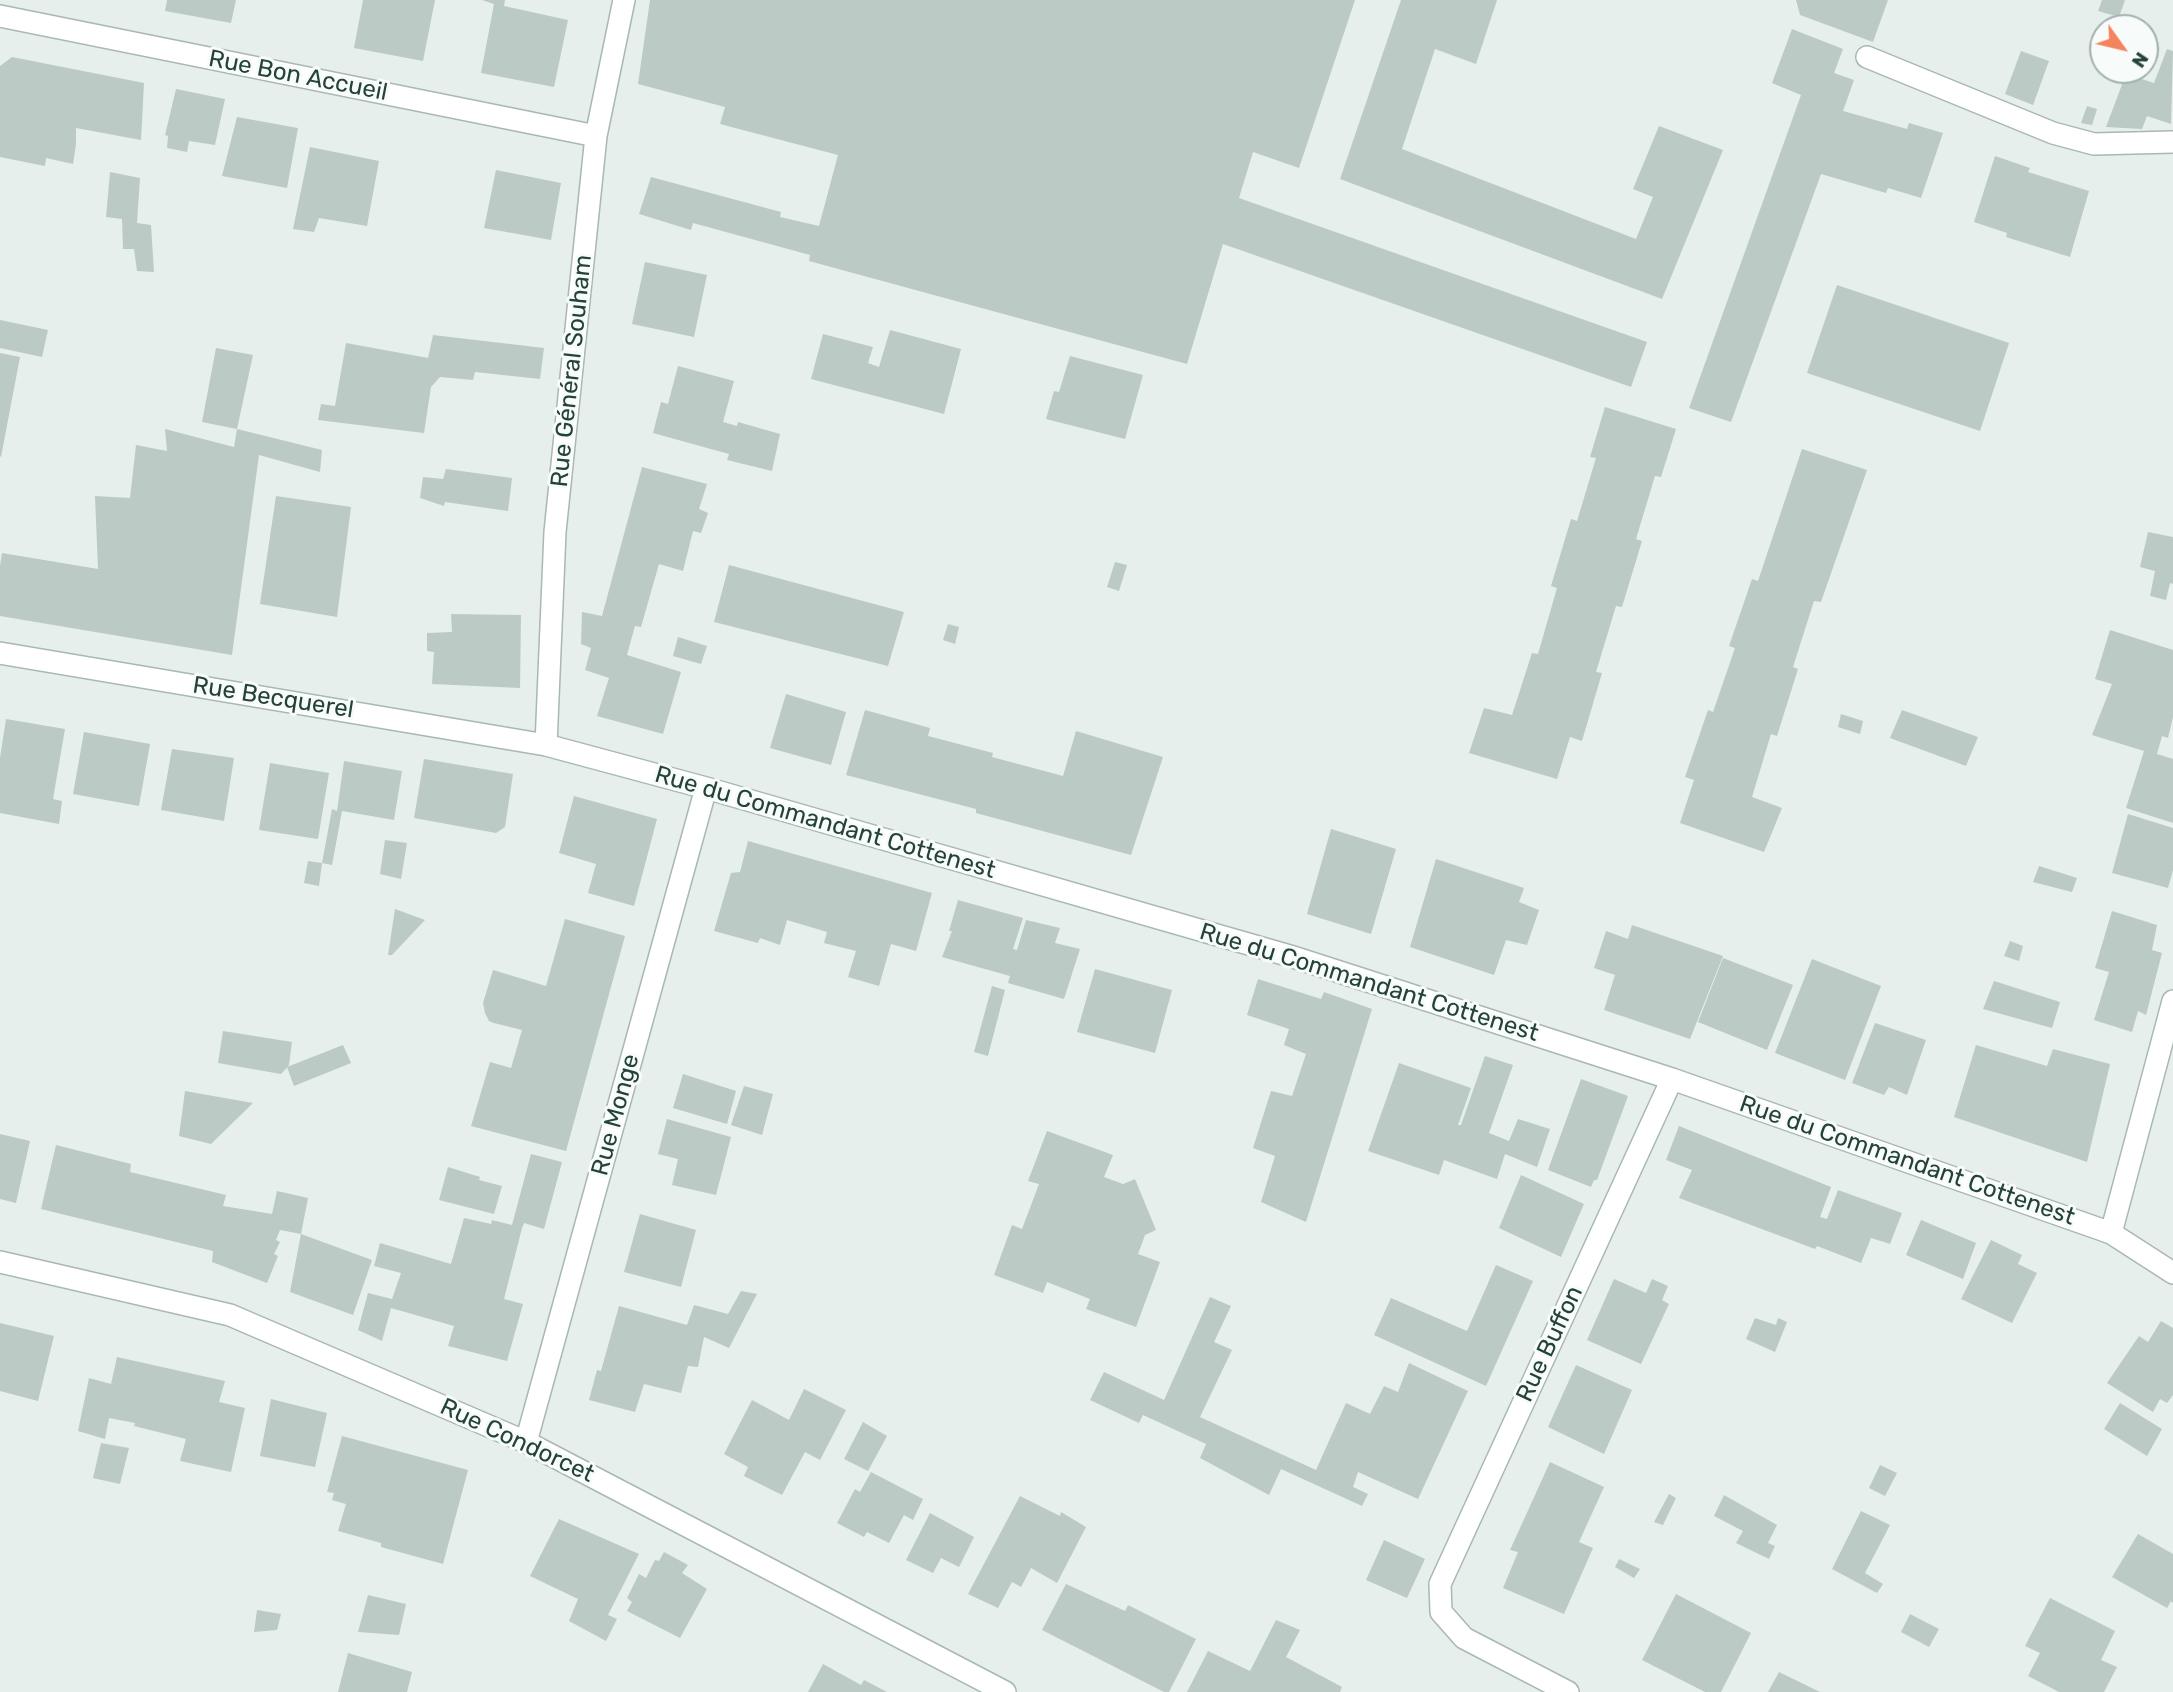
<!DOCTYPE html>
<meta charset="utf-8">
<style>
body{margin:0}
#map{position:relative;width:2173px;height:1692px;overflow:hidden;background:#e6efeb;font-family:Rubik,sans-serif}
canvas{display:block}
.north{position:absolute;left:2089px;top:14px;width:70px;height:70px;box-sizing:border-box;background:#f7fbf9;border:2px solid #a3b1ad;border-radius:50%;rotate:124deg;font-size:19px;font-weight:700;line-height:28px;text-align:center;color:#24423a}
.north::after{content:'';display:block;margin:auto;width:24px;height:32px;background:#f4845f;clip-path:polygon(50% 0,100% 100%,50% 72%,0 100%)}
</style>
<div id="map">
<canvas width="2173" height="1692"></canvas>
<div class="north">N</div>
</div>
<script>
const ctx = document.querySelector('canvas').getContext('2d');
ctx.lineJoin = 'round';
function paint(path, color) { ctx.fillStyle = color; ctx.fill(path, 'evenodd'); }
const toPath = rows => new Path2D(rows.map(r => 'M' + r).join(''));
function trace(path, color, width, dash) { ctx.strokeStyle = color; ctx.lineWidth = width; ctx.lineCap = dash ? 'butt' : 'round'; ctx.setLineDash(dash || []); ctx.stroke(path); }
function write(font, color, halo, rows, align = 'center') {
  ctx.font = font + ' Rubik,sans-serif'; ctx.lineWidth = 6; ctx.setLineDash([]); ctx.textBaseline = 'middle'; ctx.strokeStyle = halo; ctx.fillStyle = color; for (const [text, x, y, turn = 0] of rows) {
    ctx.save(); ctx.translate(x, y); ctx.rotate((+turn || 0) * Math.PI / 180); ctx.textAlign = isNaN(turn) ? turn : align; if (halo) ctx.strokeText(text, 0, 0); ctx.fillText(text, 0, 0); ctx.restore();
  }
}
const building = toPath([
 [167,0,236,0,231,23,165,11],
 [363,0,435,0,423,61,354,48],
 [482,0,505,0,504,6,568,20,554,87,481,73,494,4],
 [650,0,1355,0,1299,168,1253,152,1239,198,1647,342,1631,387,1223,244,1187,364,809,261,810,255,693,223,691,230,639,214,651,177,781,212,780,217,819,226,838,155,720,124,725,107,638,84],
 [1401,0,1497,0,1476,64,1435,49,1402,149,1636,239,1653,197,1633,189,1659,126,1723,150,1662,299,1340,179],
 [1796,0,1888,0,1873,42,1800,15],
 [2102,0,2125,0,2119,17,2098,11],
 [1792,29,1843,49,1834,73,1854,80,1843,111,1907,129,1909,123,1943,133,1921,198,1888,188,1886,193,1821,174,1731,422,1689,408,1801,95,1772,83],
 [2167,49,2173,51,2171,124,2147,116,2142,129,2106,127,2126,74,2154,83],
 [2021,51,2049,61,2033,105,2005,94],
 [12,57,144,83,141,140,76,128,76,144,73,164,46,158,45,166,0,157,0,66],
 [176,89,225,99,215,145,189,141,187,152,167,148,168,136,165,135],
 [2087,106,2097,109,2092,125,2081,123],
 [237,117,298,128,287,188,222,176],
 [310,147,379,161,367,226,319,218,314,232,293,229],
 [1995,156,2030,168,2028,172,2089,191,2070,257,2006,237,2007,233,1974,222],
 [496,170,561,183,551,240,484,228],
 [110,172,140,178,137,223,151,225,154,272,137,271,134,249,123,249,122,219,106,217],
 [645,262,707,275,694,337,632,324],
 [1837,285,2009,343,1980,431,1807,373],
 [0,320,48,330,42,357,0,348],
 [890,330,961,349,944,414,811,379,823,334,873,347,868,363,879,367],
 [433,335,544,348,540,379,475,372,473,380,440,377,431,387,424,433,318,420,321,404,335,406,346,343,428,358],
 [216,348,253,355,237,429,202,422],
 [0,353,20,357,1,457,0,456],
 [1070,356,1143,375,1125,439,1046,419,1054,391,1059,392],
 [678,366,734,381,723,422,737,426,738,422,780,434,772,471,727,460,729,454,653,433,661,402,668,404],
 [1605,407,1676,429,1661,477,1655,476,1636,539,1642,541,1622,607,1616,606,1596,672,1602,673,1582,741,1570,737,1557,779,1469,753,1484,708,1512,715,1532,653,1538,654,1557,588,1551,586,1571,519,1577,521,1596,458,1590,457],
 [165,429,234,447,237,429,322,450,320,472,259,455,232,655,0,616,0,566,2,553,98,569,95,496,130,498,136,445,167,451],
 [1802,449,1867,470,1821,602,1814,601,1793,667,1798,669,1777,736,1771,734,1752,797,1782,808,1764,852,1680,823,1694,780,1685,777,1708,710,1713,712,1735,648,1729,646,1752,579,1758,581],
 [642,467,707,484,699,509,708,513,701,533,693,531,683,571,659,564,641,627,635,626,627,655,681,672,663,734,597,716,609,678,585,670,591,648,581,644,582,612,602,616],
 [446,469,512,478,508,511,445,502,444,506,420,498,423,477,443,479],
 [276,496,351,507,337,617,260,604],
 [2148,532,2173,537,2173,584,2170,583,2166,600,2150,596,2155,571,2140,567],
 [1115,562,1127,565,1119,591,1107,587],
 [729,565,904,612,888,666,714,622],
 [451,614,521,615,520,688,432,684,434,652,427,651,427,633,452,632],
 [948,624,959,627,955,644,943,640],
 [2110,630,2173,650,2173,717,2168,738,2162,736,2157,754,2173,759,2173,823,2126,808,2144,751,2092,735,2112,684,2095,679],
 [678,637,707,646,701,664,673,656],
 [786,694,846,712,831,765,770,748],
 [865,710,930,728,928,736,993,753,992,757,1063,776,1076,731,1163,757,1131,855,976,813,976,809,846,775],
 [1902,710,1978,737,1966,766,1890,738],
 [1841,714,1863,721,1860,734,1838,727],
 [6,719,65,729,53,799,62,801,59,824,0,813,0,758],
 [84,732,150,744,139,806,73,794],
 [172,749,234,758,224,821,161,810],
 [424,759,513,774,505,827,496,833,414,818],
 [344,761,402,771,394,820,342,811,332,865,322,863,319,886,304,883,308,861,322,863,332,809,337,811],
 [270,763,329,773,318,839,259,830],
 [574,796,657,819,634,906,588,893,596,864,559,853],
 [2128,814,2173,828,2173,870,2168,888,2112,873],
 [1331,829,1396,849,1371,934,1307,914],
 [385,840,407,843,401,879,380,874],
 [748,841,932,893,916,951,891,944,879,986,848,977,856,951,824,943,827,932,787,920,780,945,760,938,758,943,714,931,731,873,740,872],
 [1436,859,1524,888,1519,902,1539,910,1527,945,1506,940,1494,975,1410,947],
 [2039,866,2077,878,2072,892,2033,882],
 [958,900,1023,918,1013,949,1017,950,1026,920,1060,928,1055,943,1080,949,1064,999,1008,983,1010,976,942,957,952,931,949,931],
 [395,909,425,920,392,955,388,955],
 [2112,911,2157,925,2152,950,2162,953,2146,1015,2138,1011,2132,1032,2094,1020,2109,972,2095,968],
 [565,919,625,936,566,1151,471,1126,490,1062,511,1068,522,1030,494,1023,489,1021,485,1013,483,1003,493,970,546,986],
 [1632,925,1723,956,1690,1039,1604,1010,1615,975,1594,968,1606,931,1628,939],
 [2010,941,2023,946,2019,961,2004,956],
 [1723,958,1793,985,1767,1050,1698,1022],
 [1812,959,1881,986,1845,1080,1775,1053],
 [1095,969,1172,990,1155,1053,1077,1032],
 [1258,979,1321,999,1324,992,1372,1009,1306,1222,1261,1202,1275,1156,1253,1148,1271,1091,1292,1096,1306,1054,1284,1045,1289,1029,1247,1015],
 [1994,981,2060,1002,2052,1028,1983,1009],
 [992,986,1005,990,988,1056,974,1052],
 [1875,1023,1926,1040,1907,1095,1889,1087,1884,1095,1852,1083],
 [223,1031,292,1042,289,1065,281,1074,218,1063],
 [343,1045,351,1063,294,1086,287,1067],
 [1976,1045,2047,1066,2053,1049,2110,1064,2087,1162,1954,1117],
 [1485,1056,1513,1065,1489,1133,1509,1141,1518,1119,1550,1129,1537,1167,1505,1154,1497,1179,1444,1160,1439,1175,1368,1151,1399,1063,1471,1088,1458,1125,1461,1125],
 [683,1074,736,1091,727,1124,673,1108],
 [1581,1079,1628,1096,1597,1180,1594,1180,1591,1187,1548,1170],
 [744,1086,773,1094,762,1135,731,1125],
 [185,1091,253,1103,211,1144,179,1136],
 [667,1119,731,1137,716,1195,672,1185,678,1159,658,1154],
 [1679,1126,1831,1187,1820,1217,1827,1219,1838,1190,1902,1213,1890,1244,1871,1238,1861,1263,1817,1246,1815,1249,1679,1198,1692,1170,1666,1160],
 [1047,1131,1113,1155,1104,1177,1123,1184,1135,1179,1156,1230,1145,1235,1138,1254,1160,1262,1136,1327,1086,1309,1090,1299,1047,1282,1043,1293,994,1275,1012,1225,1022,1229,1039,1184,1028,1181],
 [0,1134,30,1141,16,1203,0,1199],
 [56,1145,131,1164,130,1172,226,1195,223,1206,272,1214,277,1191,308,1198,301,1234,280,1230,276,1240,280,1242,274,1254,278,1256,267,1283,212,1262,213,1251,41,1209],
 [531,1154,562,1162,544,1229,524,1223,522,1228,504,1299,523,1304,507,1361,448,1346,454,1326,391,1308,382,1341,358,1330,368,1293,392,1299,401,1273,374,1266,380,1243,451,1264,464,1218,491,1224,492,1220,512,1225],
 [448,1167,480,1177,479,1180,502,1186,494,1214,439,1200],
 [1521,1175,1584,1204,1561,1257,1499,1228],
 [640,1214,696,1230,681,1287,624,1272],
 [1921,1220,1976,1243,1963,1279,1906,1255],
 [301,1234,372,1260,353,1315,290,1292],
 [1991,1240,2022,1255,2018,1264,2037,1273,2012,1323,1961,1299],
 [1496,1265,1533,1281,1486,1386,1374,1335,1391,1298,1467,1331],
 [1614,1279,1646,1293,1652,1279,1668,1286,1662,1300,1669,1304,1641,1364,1587,1340],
 [741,1291,757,1294,729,1348,704,1337,698,1367,688,1366,681,1393,644,1384,635,1412,589,1400,597,1370,601,1371,619,1306,687,1325,694,1305,728,1314],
 [1210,1297,1231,1306,1214,1342,1232,1350,1200,1417,1316,1470,1346,1403,1370,1414,1384,1386,1398,1392,1409,1363,1468,1391,1418,1499,1358,1472,1353,1487,1368,1494,1362,1506,1281,1469,1269,1495,1200,1458,1206,1444,1143,1415,1139,1423,1090,1400,1104,1372,1164,1400],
 [1755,1318,1776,1325,1778,1318,1787,1322,1775,1352,1746,1339],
 [2161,1321,2173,1328,2173,1395,2167,1403,2160,1399,2153,1412,2107,1383,2139,1336,2148,1342],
 [0,1323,54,1336,38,1401,0,1391],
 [117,1357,225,1381,219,1402,245,1408,231,1472,180,1461,186,1439,134,1426,135,1423,109,1418,105,1439,78,1431,89,1378,111,1384],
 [1576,1365,1632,1390,1604,1454,1548,1427],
 [804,1389,846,1410,820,1460,805,1452,782,1495,744,1476,748,1467,724,1454,752,1400,789,1420],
 [271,1399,327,1413,315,1467,260,1456],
 [2120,1403,2162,1429,2147,1456,2104,1429],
 [863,1422,887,1436,868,1471,844,1459],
 [342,1436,468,1470,443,1564,381,1547,381,1543,338,1531,346,1504,332,1500,334,1493,327,1492],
 [101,1443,129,1448,120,1484,93,1478],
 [1550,1462,1604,1487,1579,1542,1593,1548,1564,1614,1503,1588,1518,1552,1510,1550],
 [1880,1465,1897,1473,1885,1496,1869,1488],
 [871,1472,923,1499,913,1520,904,1515,889,1543,867,1532,864,1537,837,1523,855,1489,860,1492],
 [1669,1494,1676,1498,1663,1525,1654,1522],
 [1724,1495,1777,1525,1768,1543,1775,1546,1769,1559,1736,1543,1743,1531,1714,1516],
 [1020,1496,1060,1516,1061,1512,1086,1527,1057,1583,1031,1568,1021,1587,1012,1582,998,1608,968,1594],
 [1861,1511,1890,1525,1865,1573,1883,1584,1877,1593,1832,1569],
 [930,1513,974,1537,959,1567,941,1558,933,1573,906,1560],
 [559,1519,639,1554,608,1615,617,1619,606,1641,569,1621,578,1599,530,1576],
 [2138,1534,2173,1554,2173,1603,2171,1601,2167,1608,2112,1577],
 [1384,1540,1425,1559,1407,1598,1366,1580],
 [664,1552,688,1565,682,1573,707,1589,680,1638,627,1611,632,1602,627,1598,639,1574,646,1578,655,1560,659,1561],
 [1619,1559,1640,1569,1634,1578,1615,1567],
 [1066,1584,1125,1611,1128,1605,1196,1639,1169,1692,1164,1692,1042,1630],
 [1676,1594,1751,1633,1721,1692,1705,1692,1642,1660],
 [368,1595,406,1604,399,1635,358,1632],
 [2050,1598,2115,1631,2101,1660,2117,1667,2104,1692,2059,1692,2028,1676,2040,1653,2025,1646],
 [257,1610,281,1614,277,1630,254,1632],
 [1910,1614,1939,1629,1929,1647,1901,1632],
 [1276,1620,1300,1630,1286,1657,1342,1687,1340,1692,1187,1692,1208,1651,1250,1671],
 [348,1653,412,1672,407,1692,338,1692],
 [823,1664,861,1685,864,1680,887,1692,808,1692],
 [1779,1672,1820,1692,1768,1692]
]);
const street = toPath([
 [0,16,596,136],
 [1867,57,2053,133,2094,144,2173,142],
 [0,653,546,745,706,788,1290,956,1672,1079,2111,1233,2173,1273],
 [546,745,555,532,596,136,624,0],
 [2111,1233,2173,1001],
 [0,1262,230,1315,526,1442,1005,1692],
 [526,1442,706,788],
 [1568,1692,1464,1638,1441,1612,1440,1584,1672,1079]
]);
const streetNames = [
 ["Rue Bon Accueil",298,76,11],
 ["Rue Général Souham",572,371,-84],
 ["Rue Becquerel",273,698,9],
 ["Rue du Commandant Cottenest",825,823,16],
 ["Rue du Commandant Cottenest",1369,983,17],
 ["Rue Monge",616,1115,-75],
 ["Rue du Commandant Cottenest",1907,1161,19],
 ["Rue Buffon",1550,1344,-65],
 ["Rue Condorcet",517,1441,25]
];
paint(building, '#bbcac4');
trace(street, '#a8b8b2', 24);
trace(street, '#fff', 21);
write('24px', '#24423a', '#f7fbf9', streetNames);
</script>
